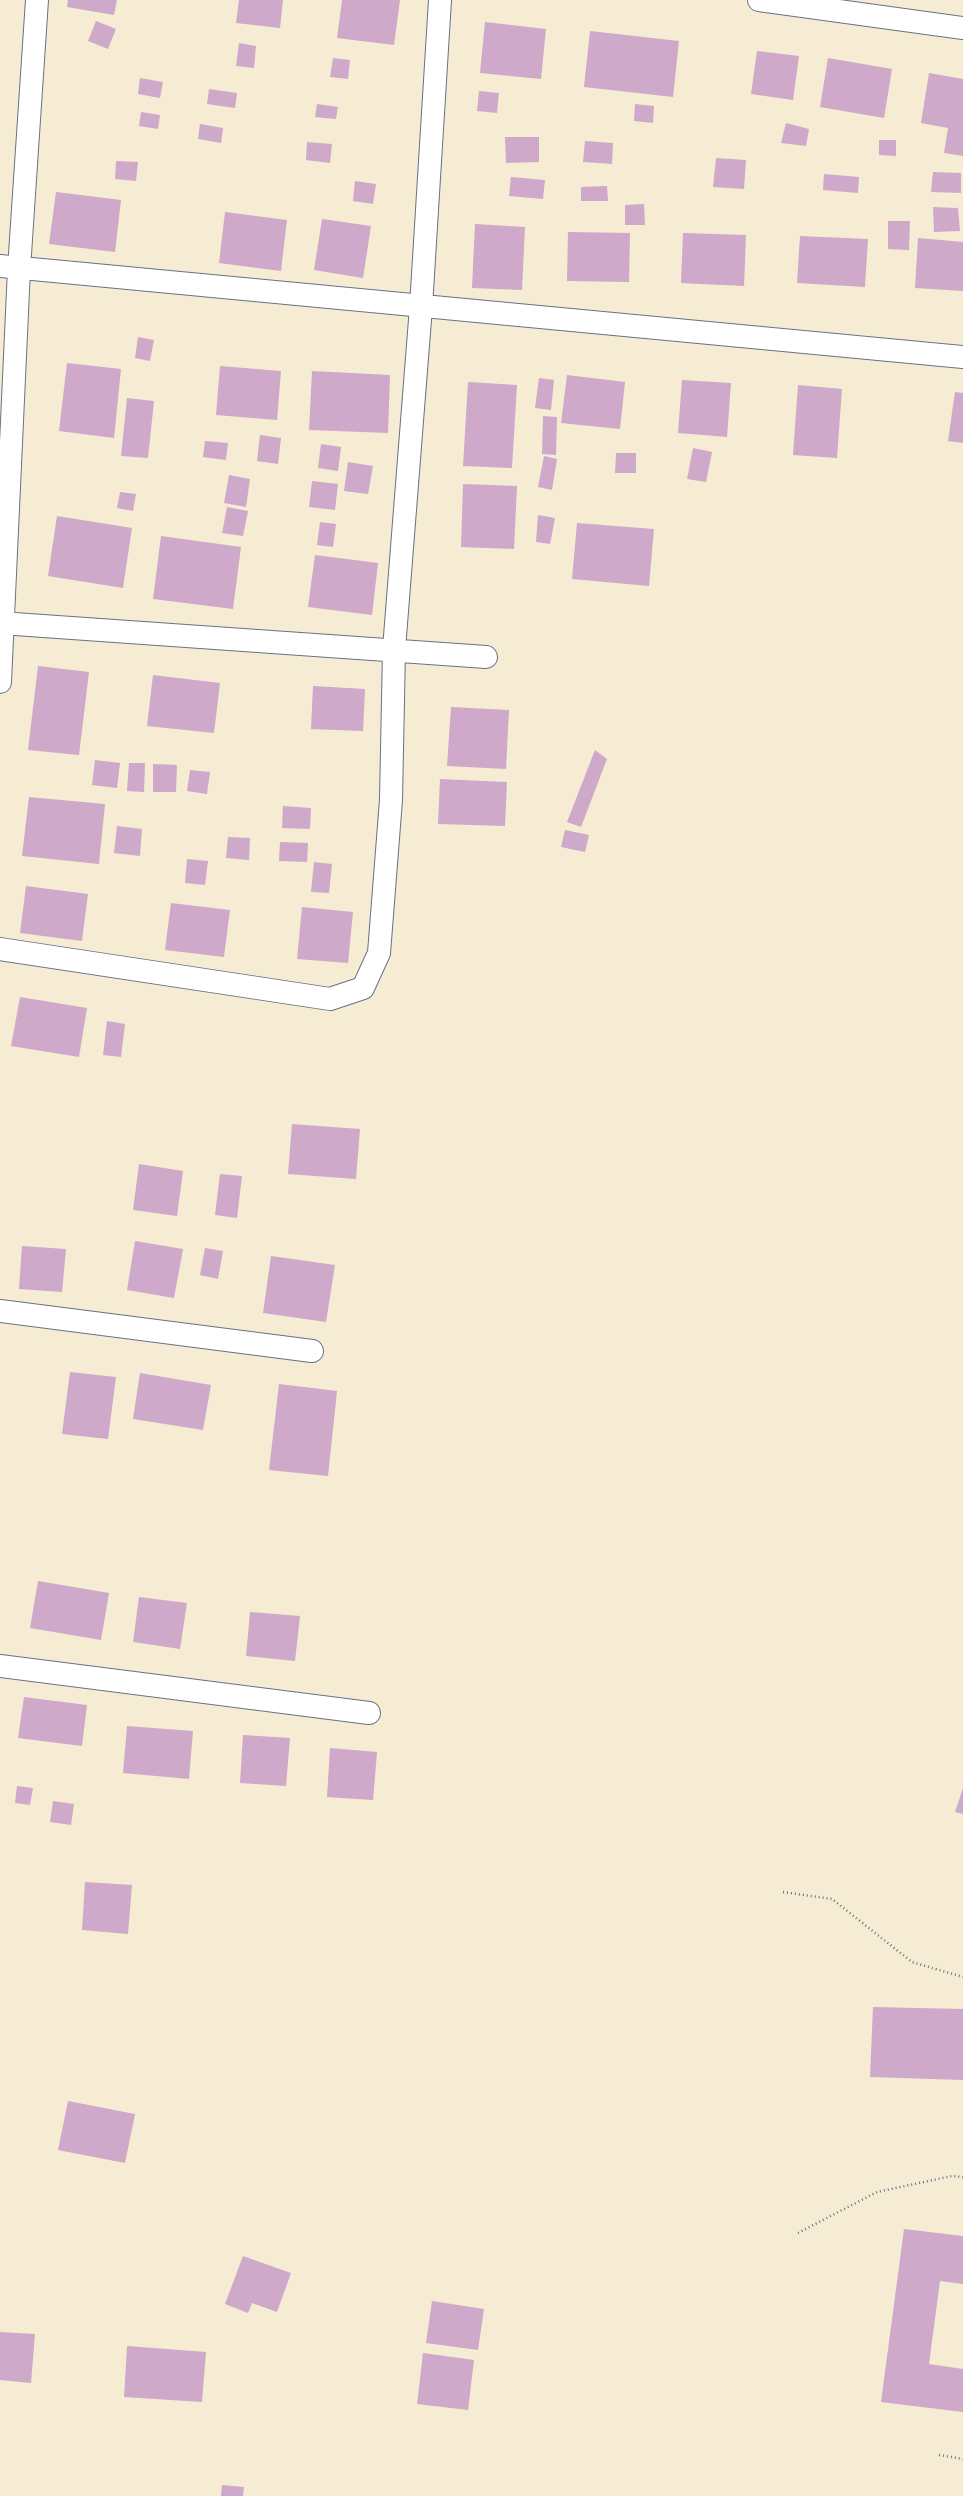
<!DOCTYPE html>
<style>
body{margin:0}
canvas{display:block;background:#f6ebd3}
</style>
<canvas width="963" height="2496"></canvas>
<script>
const ctx = document.querySelector('canvas').getContext('2d');
ctx.lineJoin = 'round';
function paint(path, color) { ctx.fillStyle = color; ctx.fill(path, 'evenodd'); }
const toPath = rows => new Path2D(rows.map(r => 'M' + r).join(''));
function trace(path, color, width, dash) { ctx.strokeStyle = color; ctx.lineWidth = width; ctx.lineCap = dash ? 'butt' : 'round'; ctx.setLineDash(dash || []); ctx.stroke(path); }
const building = toPath([
 [68,0,117,0,114,15,67,7],
 [239,0,283,0,280,28,236,23],
 [342,0,400,0,394,45,337,38],
 [96,21,116,29,108,49,88,41],
 [485,22,546,29,541,79,480,73],
 [590,31,679,41,673,97,584,87],
 [239,43,256,46,254,68,236,66],
 [757,51,799,56,793,100,751,94],
 [333,58,350,60,348,79,330,77],
 [828,58,892,69,884,118,820,107],
 [929,73,963,79,963,156,944,153,948,128,921,123],
 [140,78,163,82,160,98,138,94],
 [209,89,237,93,235,108,207,104],
 [479,91,499,93,497,113,477,111],
 [317,104,338,107,336,119,315,117],
 [635,104,654,106,653,123,634,121],
 [141,112,160,115,158,129,139,126],
 [786,123,809,129,806,146,781,143],
 [200,124,223,128,221,143,198,139],
 [505,137,539,137,539,162,506,163],
 [879,140,896,140,896,156,879,155],
 [585,141,613,143,612,164,583,162],
 [307,142,332,144,330,163,306,160],
 [716,158,746,160,744,189,713,187],
 [116,161,138,162,136,181,115,179],
 [933,172,961,173,961,193,931,192],
 [824,174,859,177,858,193,823,190],
 [511,177,545,180,543,199,509,196],
 [355,181,376,184,373,204,353,201],
 [607,186,608,201,581,201,581,187],
 [56,192,121,200,115,252,49,244],
 [644,204,645,225,625,225,625,205],
 [933,207,958,208,960,231,934,232],
 [225,212,287,220,281,271,219,263],
 [322,219,371,226,363,278,314,270],
 [888,221,910,221,909,250,888,249],
 [475,224,525,227,522,290,472,288],
 [568,232,630,233,629,282,567,281],
 [683,233,746,235,744,286,681,283],
 [800,236,868,239,865,287,797,283],
 [918,238,963,242,963,291,915,288],
 [138,337,154,340,150,361,135,358],
 [67,363,121,369,114,438,59,431],
 [220,366,281,371,277,420,216,415],
 [312,371,390,375,388,433,309,430],
 [567,375,625,382,620,429,561,423],
 [539,378,554,380,551,410,535,408],
 [682,380,731,383,727,437,678,433],
 [468,382,517,385,512,468,463,466],
 [798,385,842,389,837,458,793,455],
 [955,392,963,393,963,443,948,441],
 [127,398,154,401,148,458,121,456],
 [543,416,557,417,556,455,542,454],
 [260,435,281,438,278,464,257,461],
 [205,441,228,443,226,460,203,457],
 [321,444,341,447,338,471,318,468],
 [693,448,712,452,706,482,687,479],
 [616,453,636,453,636,473,615,473],
 [544,456,557,459,552,490,538,487],
 [348,462,373,466,368,494,344,491],
 [229,475,250,479,246,507,224,503],
 [312,481,338,484,335,510,309,507],
 [463,484,517,486,514,549,461,547],
 [120,492,136,494,133,511,117,508],
 [227,507,248,511,243,536,222,533],
 [538,515,555,518,550,544,536,542],
 [57,516,132,528,123,588,48,576],
 [320,522,336,524,333,547,317,545],
 [577,523,654,529,649,586,572,579],
 [161,536,241,547,233,609,153,599],
 [315,555,378,563,372,615,308,607],
 [38,666,89,672,79,755,28,750],
 [153,675,220,683,214,733,147,726],
 [313,686,365,689,363,731,311,729],
 [451,707,509,710,506,769,447,766],
 [595,750,607,759,581,827,567,822],
 [95,760,120,763,117,788,92,785],
 [129,763,145,763,144,792,127,791],
 [153,764,177,765,176,792,153,792],
 [190,770,210,772,207,794,187,791],
 [440,779,507,782,505,826,438,824],
 [29,797,105,804,99,864,22,856],
 [283,806,311,808,310,829,282,828],
 [117,826,142,829,140,856,114,853],
 [565,830,589,835,585,852,561,847],
 [228,837,250,838,249,860,226,858],
 [280,842,308,843,307,862,279,861],
 [187,859,208,861,205,885,185,883],
 [314,862,332,864,329,893,311,892],
 [26,886,88,894,82,941,20,933],
 [171,903,230,910,224,957,165,950],
 [302,907,353,912,348,963,297,959],
 [20,997,87,1008,79,1057,11,1046],
 [107,1021,125,1024,121,1057,103,1055],
 [292,1124,360,1129,356,1179,288,1174],
 [139,1164,183,1171,177,1216,133,1210],
 [220,1174,242,1176,237,1218,215,1215],
 [135,1241,183,1249,174,1298,127,1290],
 [22,1246,66,1249,62,1292,19,1289],
 [205,1248,223,1251,218,1279,200,1275],
 [271,1256,335,1265,326,1322,263,1313],
 [70,1372,116,1377,108,1439,62,1434],
 [140,1373,211,1385,203,1430,133,1419],
 [279,1384,337,1391,328,1476,269,1470],
 [38,1581,109,1593,101,1640,30,1628],
 [139,1597,187,1603,180,1649,133,1642],
 [250,1612,300,1616,295,1661,246,1656],
 [24,1697,87,1705,82,1746,18,1738],
 [127,1726,193,1731,189,1779,123,1773],
 [243,1735,290,1738,286,1786,240,1783],
 [330,1748,377,1752,373,1800,327,1797],
 [17,1786,33,1788,30,1805,15,1803],
 [963,1788,963,1814,955,1812],
 [53,1801,74,1804,71,1825,50,1822],
 [85,1882,132,1885,128,1934,82,1930],
 [873,2007,963,2009,963,2080,870,2077],
 [68,2101,135,2114,125,2163,58,2150],
 [904,2229,963,2236,963,2284,940,2281,929,2364,963,2369,963,2412,881,2402],
 [243,2256,291,2273,277,2312,252,2303,248,2313,225,2304],
 [432,2301,484,2309,478,2350,426,2343],
 [0,2332,35,2334,31,2383,0,2380],
 [127,2346,206,2352,202,2402,124,2397],
 [423,2353,474,2360,468,2410,417,2404],
 [222,2485,244,2487,243,2496,221,2496]
]);
const path = toPath([
 [783,1892,832,1899,912,1962,963,1977],
 [798,2233,877,2192,952,2176,963,2177],
 [939,2455,963,2459]
]);
const minor = toPath([
 [759,0,963,28],
 [0,266,963,357],
 [0,623,486,657],
 [0,682,19,269,37,0],
 [0,949,330,999,363,988,379,953,391,800,394,649,421,307,440,0],
 [0,1311,312,1351],
 [0,1666,369,1713]
]);
paint(building, '#cea9ca');
trace(minor, '#687187', 24);
trace(path, '#687187', 2.5, [1, 3]);
trace(minor, '#fff', 22);
</script>
